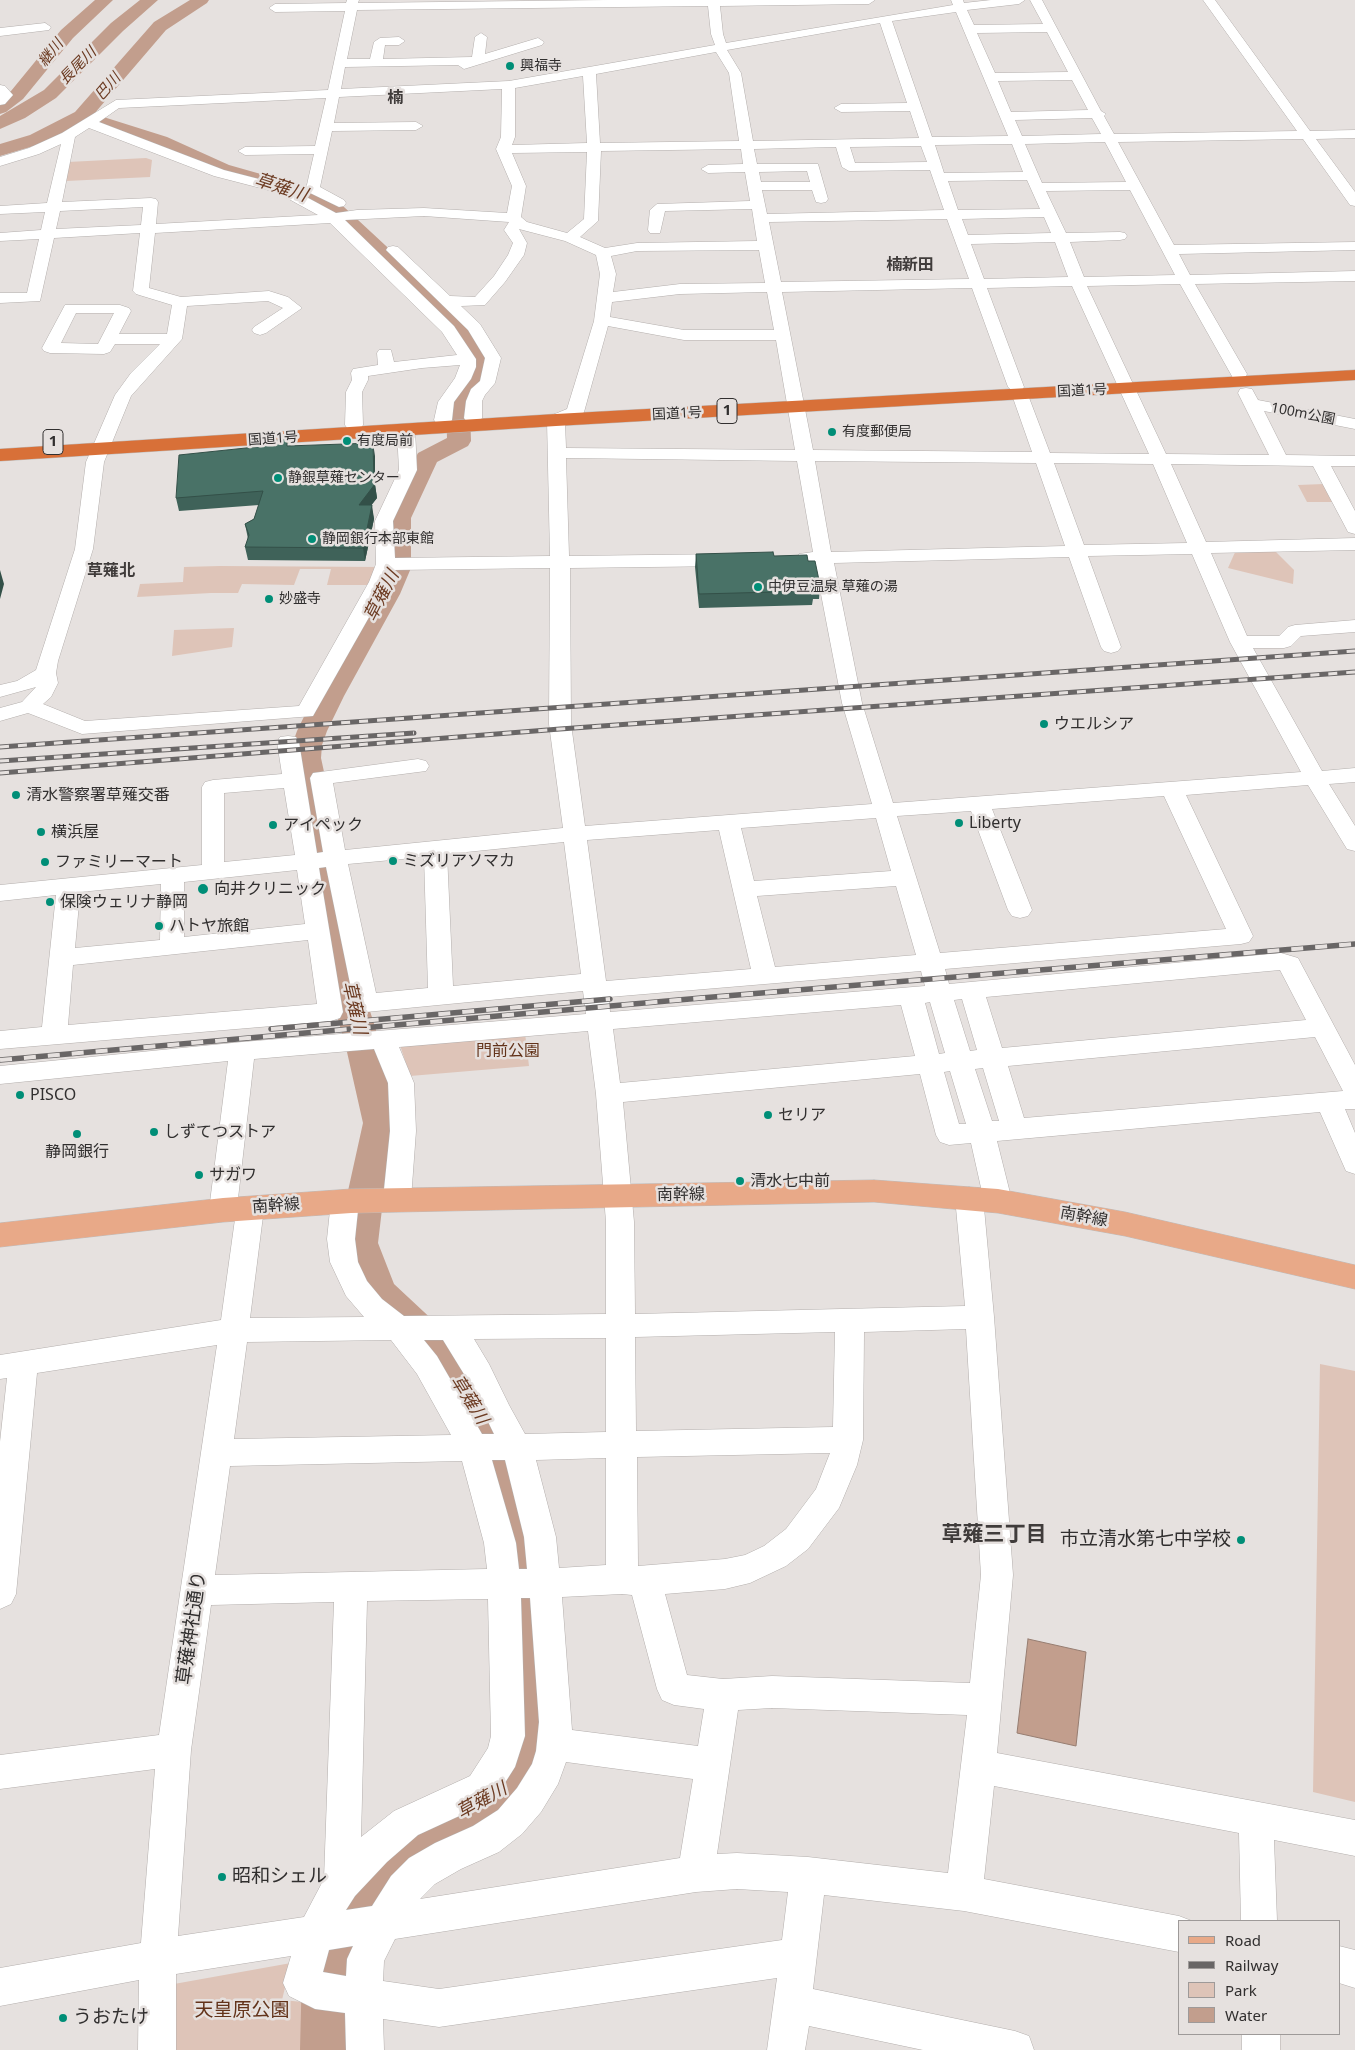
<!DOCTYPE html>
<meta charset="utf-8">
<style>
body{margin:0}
#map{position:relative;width:1355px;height:2050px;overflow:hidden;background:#e6e1df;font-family:"Noto Sans",sans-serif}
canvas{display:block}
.legend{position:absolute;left:1178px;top:1920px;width:162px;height:115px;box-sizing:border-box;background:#e6e1df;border:1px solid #9e9a99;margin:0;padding:6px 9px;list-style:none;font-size:15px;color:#312f2f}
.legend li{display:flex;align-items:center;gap:10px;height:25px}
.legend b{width:25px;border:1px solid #9e9a99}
</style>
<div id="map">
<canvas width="1355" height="2050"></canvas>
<ul class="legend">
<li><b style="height:6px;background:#e8a988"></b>Road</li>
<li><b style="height:6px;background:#696666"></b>Railway</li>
<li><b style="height:14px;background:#dec4b8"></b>Park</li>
<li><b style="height:14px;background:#c29e8d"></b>Water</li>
</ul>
</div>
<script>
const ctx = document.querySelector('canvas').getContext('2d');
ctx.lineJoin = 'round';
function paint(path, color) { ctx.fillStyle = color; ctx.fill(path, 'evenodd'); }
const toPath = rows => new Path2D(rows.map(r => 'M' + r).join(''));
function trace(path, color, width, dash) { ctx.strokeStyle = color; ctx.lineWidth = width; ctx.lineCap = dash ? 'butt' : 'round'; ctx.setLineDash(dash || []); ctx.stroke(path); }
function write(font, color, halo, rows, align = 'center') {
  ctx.font = font + ' "Noto Sans","Noto Sans JP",sans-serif'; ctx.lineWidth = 5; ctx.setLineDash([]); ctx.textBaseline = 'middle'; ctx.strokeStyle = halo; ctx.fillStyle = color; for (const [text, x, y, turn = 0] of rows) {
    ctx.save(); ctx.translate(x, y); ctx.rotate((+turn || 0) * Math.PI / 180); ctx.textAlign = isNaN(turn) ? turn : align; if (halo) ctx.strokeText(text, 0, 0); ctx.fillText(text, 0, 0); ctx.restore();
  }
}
const green = toPath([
 [146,158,152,160,150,177,66,181,68,162],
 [1324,484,1335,502,1307,502,1298,485],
 [1236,550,1274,550,1294,570,1293,584,1228,568],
 [220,566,380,567,374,585,327,585,331,569,300,569,294,585,242,584,238,593,211,593,137,597,140,584,183,582,184,567],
 [234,628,232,647,172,656,174,630],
 [525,1033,529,1066,410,1076,400,1045],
 [1320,1364,1355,1371,1355,1802,1313,1792],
 [291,1963,282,2000,303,2002,309,2050,175,2050,174,1984]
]);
const water = toPath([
 [1028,1639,1086,1652,1076,1746,1017,1733,1028,1639]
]);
const river = toPath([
 [95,0,113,0,73,38,23,99,6,112,0,114,0,99,11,91,61,30,95,0],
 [140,0,158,0,123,31,56,98,25,118,0,129,0,116,44,90,111,23,140,0],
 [190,0,209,0,207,3,166,30,94,114,167,137,229,165,310,188,344,207,467,321,490,355,490,375,476,395,470,410,471,441,468,446,437,462,411,518,411,568,400,594,344,696,327,731,322,745,321,758,339,841,351,925,369,1008,383,1052,399,1123,382,1209,378,1243,394,1284,453,1339,508,1429,541,1526,557,1744,531,1801,450,1847,408,1883,379,1917,363,1940,354,1969,354,2050,300,2050,302,1969,324,1909,343,1881,372,1847,414,1811,497,1767,509,1742,497,1526,468,1434,425,1363,363,1304,340,1243,344,1209,363,1123,347,1052,335,1008,317,925,307,841,291,758,292,745,297,731,314,696,372,594,385,568,385,518,418,453,447,438,446,410,452,394,466,375,468,355,451,331,349,231,330,215,296,196,215,173,153,145,84,123,44,143,0,156,0,144,30,135,75,112,154,22,190,0]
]);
const minor = toPath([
 [347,0,359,0,358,3,607,0,875,0,869,4,720,6,723,34,726,43,953,5,951,0,963,0,964,3,991,0,1025,0,1019,4,967,10,974,25,1043,24,1030,0,1042,0,1101,111,1106,114,1104,116,1114,134,1297,131,1203,0,1215,0,1310,131,1355,130,1355,138,1316,139,1355,192,1355,206,1350,205,1303,139,1118,142,1174,245,1355,242,1355,250,1179,254,1190,275,1355,271,1355,281,1195,284,1247,374,1245,378,1233,378,1180,284,1087,286,1166,454,1269,455,1238,393,1240,389,1246,388,1252,389,1258,400,1355,419,1355,429,1264,411,1286,455,1355,456,1355,466,1331,466,1355,511,1355,534,1348,532,1346,528,1313,466,1171,464,1206,542,1355,538,1355,550,1211,553,1247,636,1279,636,1288,627,1295,625,1355,620,1355,632,1301,636,1291,646,1284,648,1253,648,1322,771,1355,768,1355,782,1329,784,1355,826,1355,851,1347,849,1308,785,1186,795,1253,936,1249,942,1241,944,945,969,949,984,1281,953,1298,958,1355,1065,1355,1109,1345,1109,1355,1133,1355,1174,1346,1171,1320,1112,997,1141,1012,1201,1008,1208,998,1212,988,1208,984,1201,971,1143,949,1145,940,1142,936,1135,920,1074,623,1102,634,1222,635,1314,965,1306,955,1197,959,1190,969,1187,979,1190,983,1197,994,1317,1013,1575,997,1753,1355,1820,1355,1856,1274,1840,1277,1921,1241,1921,1239,1833,994,1786,984,1879,1179,1916,1192,1921,1179,1921,1179,1952,964,1911,824,1895,813,1989,1015,2031,1029,2036,1034,2050,923,2050,809,2026,805,2050,767,2050,777,1978,439,2027,383,2019,384,2050,346,2050,345,2013,315,2009,289,1996,283,1983,291,1956,176,1974,176,2050,138,2050,139,1980,0,2006,0,1968,141,1943,155,1769,0,1789,0,1755,159,1735,217,1345,37,1373,16,1594,11,1604,0,1609,0,1442,7,1378,0,1379,0,1355,221,1320,236,1212,233,1218,223,1221,213,1218,209,1210,228,1061,0,1084,0,1066,242,1042,586,1014,583,991,366,1012,357,1009,354,1003,326,867,319,868,343,1012,340,1018,331,1021,0,1049,0,1031,42,1027,56,895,0,901,0,885,202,865,202,787,205,782,213,780,282,774,277,742,280,737,288,736,296,737,299,742,317,853,323,852,310,778,313,773,418,759,426,761,429,766,426,771,333,783,345,850,563,828,549,724,550,568,393,570,389,582,313,716,82,734,28,713,0,721,0,708,22,702,36,687,0,697,0,685,17,681,36,670,75,549,86,462,115,395,131,373,160,344,115,344,110,352,104,354,50,353,44,351,42,348,65,305,120,305,129,308,131,311,119,334,167,334,172,305,136,294,133,291,140,233,54,238,40,301,0,303,0,293,27,293,39,239,0,241,0,233,41,230,45,212,0,214,0,206,47,203,61,144,39,154,0,166,0,157,29,148,62,133,116,100,328,90,345,11,275,12,269,8,275,4,346,3,347,0],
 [708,6,711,34,715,45,509,81,341,89,345,67,458,65,464,69,542,45,544,42,538,38,485,54,487,37,481,33,475,37,472,57,383,59,385,45,399,45,405,41,399,37,380,38,374,42,370,59,347,59,357,10,708,6],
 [956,12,1008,136,932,137,892,21,956,12],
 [880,23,907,103,841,104,834,108,841,112,910,111,919,138,753,141,741,73,727,50,880,23],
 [1047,32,1068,72,995,73,977,33,1047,32],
 [716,52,729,73,739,141,600,143,596,74,716,52],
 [583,76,587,143,512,145,515,137,515,88,583,76],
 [1072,80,1088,110,1011,112,998,81,1072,80],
 [502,89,501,137,496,149,512,186,507,213,424,208,357,210,336,213,286,186,224,170,99,122,119,108,326,98,315,146,245,147,238,151,245,155,314,154,306,189,308,192,339,207,344,206,346,203,344,200,320,187,332,131,416,130,423,126,416,122,334,123,339,97,502,89],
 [1092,118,1101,134,1022,136,1015,120,1092,118],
 [89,128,214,176,276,192,318,215,156,224,158,202,156,199,151,198,62,202,75,137,89,128],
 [1105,142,1126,182,1042,183,1025,144,1105,142],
 [1012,144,1023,172,944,173,935,145,1012,144],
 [921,146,927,162,855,163,850,147,921,146],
 [836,147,842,167,849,171,930,170,944,210,767,214,762,190,812,190,816,202,821,203,826,202,828,199,818,164,757,164,754,149,836,147],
 [741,149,743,164,708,165,701,169,708,173,745,172,750,201,657,204,650,210,648,230,650,233,660,233,665,211,752,209,757,241,637,243,605,248,580,237,598,221,601,151,741,149],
 [587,152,584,219,567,233,527,222,521,217,526,186,512,153,587,152],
 [807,171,810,182,761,182,759,172,807,171],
 [1027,180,1040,209,958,210,948,181,1027,180],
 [1130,190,1175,275,1084,277,1070,242,1120,240,1125,239,1127,236,1125,233,1120,232,1066,233,1046,191,1130,190],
 [143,207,141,225,56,229,60,211,143,207],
 [424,216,509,222,504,230,513,243,508,255,494,276,475,297,450,296,398,247,393,246,388,247,386,250,468,330,485,358,480,381,471,389,466,401,464,418,467,422,473,423,479,422,482,418,482,401,485,395,495,383,501,358,480,324,461,306,485,305,505,282,524,255,527,243,519,229,565,241,596,255,600,274,594,321,567,409,550,416,547,420,550,556,395,558,393,521,417,470,415,430,412,426,406,425,400,426,397,430,399,470,375,521,376,564,369,582,299,706,85,721,43,704,51,697,58,683,56,673,58,661,93,549,104,462,131,396,182,339,187,306,268,301,283,308,254,327,252,330,254,333,260,335,266,333,302,308,288,297,269,291,181,297,149,288,155,233,330,223,442,332,457,355,394,362,391,350,379,350,377,353,378,365,353,369,351,373,352,380,346,392,345,425,348,429,354,430,360,429,363,425,362,392,368,380,368,376,422,368,460,365,455,378,438,402,434,420,437,424,443,425,449,424,452,420,454,402,471,379,476,367,476,359,454,326,345,220,424,216],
 [1044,217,1051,233,968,235,962,219,1044,217],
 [947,219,969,279,781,282,769,222,947,219],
 [1055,242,1068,277,984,279,971,244,1055,242],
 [759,250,765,283,680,284,613,292,616,274,611,256,637,251,759,250],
 [1072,286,1149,454,1050,453,1028,395,1022,390,1024,387,987,288,1072,286],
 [972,288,1008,387,1014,392,1012,395,1032,452,813,450,782,292,972,288],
 [767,292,774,330,684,330,610,317,612,302,680,294,767,292],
 [76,313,114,313,98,344,61,343,76,313],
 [608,326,684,340,776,340,795,450,566,448,565,423,581,416,584,412,608,326],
 [566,458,797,461,813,552,799,554,797,558,799,562,815,563,842,703,872,804,585,826,571,724,570,568,729,566,736,564,738,560,736,556,729,554,569,556,566,458],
 [815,461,1036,463,1065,546,831,552,815,461],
 [1054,463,1153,464,1187,543,1084,545,1054,463],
 [1192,554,1230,642,1301,772,893,803,862,703,834,563,1069,557,1101,647,1104,651,1111,653,1118,651,1121,647,1088,556,1192,554],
 [284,788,295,855,224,862,224,793,284,788],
 [1164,796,1226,929,940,953,897,816,971,811,1008,910,1012,916,1020,918,1028,916,1032,910,992,809,1164,796],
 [876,818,891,871,754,881,741,828,876,818],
 [719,830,751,969,606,981,587,840,719,830],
 [564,842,581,974,453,986,447,854,564,842],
 [424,857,428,988,376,993,348,864,424,857],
 [297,870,305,924,184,937,184,882,297,870],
 [161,884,160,940,75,948,80,892,161,884],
 [896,886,916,955,775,967,757,896,896,886],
 [308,940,317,1004,68,1025,73,965,308,940],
 [1280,970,1306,1020,1002,1048,986,997,1280,970],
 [921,971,925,986,610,1012,609,997,921,971],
 [962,999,977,1050,970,1051,954,1000,962,999],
 [930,1002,945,1053,939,1054,925,1003,930,1002],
 [901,1005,915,1056,620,1083,613,1029,901,1005],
 [588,1031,596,1094,606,1222,606,1314,404,1316,382,1299,367,1281,358,1262,355,1239,359,1201,355,1194,345,1190,335,1194,331,1201,327,1239,330,1262,346,1296,364,1317,250,1318,264,1208,260,1201,250,1197,240,1201,237,1207,254,1059,374,1049,388,1083,390,1131,383,1199,387,1206,397,1210,407,1206,411,1199,416,1131,414,1083,399,1047,588,1031],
 [1315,1037,1343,1091,1024,1118,1008,1066,1315,1037],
 [983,1068,999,1121,992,1121,975,1069,983,1068],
 [950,1071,966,1124,959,1124,944,1072,950,1071],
 [966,1329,981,1575,970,1683,772,1676,723,1679,687,1675,665,1594,725,1589,750,1583,786,1566,808,1549,839,1508,857,1465,863,1440,864,1332,966,1329],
 [835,1332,833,1427,636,1431,635,1337,835,1332],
 [606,1338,606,1432,525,1434,509,1405,489,1364,474,1339,606,1338],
 [391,1340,417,1374,451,1435,234,1439,247,1342,391,1340],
 [424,1340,443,1340,467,1379,494,1434,482,1434,437,1356,424,1340],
 [830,1453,816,1489,786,1529,764,1546,745,1555,725,1559,638,1566,637,1457,830,1453],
 [606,1458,606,1565,559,1568,556,1537,536,1460,606,1458],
 [492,1460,505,1460,524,1537,527,1569,519,1569,516,1543,492,1460],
 [462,1461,484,1543,487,1569,215,1575,230,1466,462,1461],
 [622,1594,632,1595,657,1689,662,1700,674,1705,704,1709,698,1746,572,1730,562,1597,622,1594],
 [521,1598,530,1598,539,1722,536,1751,532,1764,517,1788,498,1810,473,1826,435,1843,409,1858,391,1876,372,1906,346,1910,355,1896,387,1862,418,1835,494,1800,515,1767,525,1736,521,1598],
 [488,1599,491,1736,488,1748,470,1776,394,1811,361,1837,367,1601,488,1599],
 [334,1602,324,1879,304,1917,178,1936,191,1750,211,1605,334,1602],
 [772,1708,967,1715,948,1873,808,1857,737,1853,717,1854,738,1710,772,1708],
 [566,1762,693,1779,680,1858,420,1899,435,1884,461,1869,499,1852,522,1834,541,1812,558,1784,566,1762],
 [737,1889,788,1892,782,1940,439,1989,383,1981,384,1961,395,1939,696,1892,737,1889],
 [353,1946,347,1959,346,1976,323,1972,329,1950,353,1946],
 [45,23,51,27,49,30,0,36,0,28,45,23],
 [0,85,5,86,13,95,5,104,0,105,0,85],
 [1339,1946,1355,1950,1355,1988,1339,1983,1339,1946],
 [1242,2034,1280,2034,1280,2050,1242,2050,1242,2034]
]);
const major = toPath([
 [874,1180,998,1189,1125,1212,1355,1265,1355,1289,1125,1236,998,1213,874,1202,351,1213,223,1222,0,1247,0,1223,223,1198,351,1189,874,1180]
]);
const highway = toPath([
 [1355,370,1355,380,556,426,0,461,0,449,556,414,1355,370]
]);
const railFar1 = toPath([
 [0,747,1355,651],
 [0,761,414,733],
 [0,773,560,729,1355,672]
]);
const rail = toPath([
 [271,1029,610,999],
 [0,1060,701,998,1355,944]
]);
const wall = toPath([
 [288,446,375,456,375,484,377,498,371,505,374,519,365,561,248,560,245,547,248,539,245,524,254,519,259,505,179,511,176,498],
 [696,554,774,556,808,561,820,585,819,599,813,599,812,605,699,608,695,567]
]);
const shadedWall = toPath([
 [373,443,375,456,375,485,377,498,361,519,359,505,374,482],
 [372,505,374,519,365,561,363,548],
 [0,570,4,584,0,599]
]);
const building = toPath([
 [287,439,287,446,373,443,374,482,375,484,359,505,372,505,363,548,245,547,249,535,245,524,254,519,263,491,176,498,179,455,265,446,266,441,287,439],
 [773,552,774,556,807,555,808,561,815,561,820,585,812,585,813,591,699,594,696,554,773,552]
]);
const markers = [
 [510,66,5,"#008e77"],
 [832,432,5,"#008e77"],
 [347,441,5,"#008e77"],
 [278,478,5,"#008e77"],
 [312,539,5,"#008e77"],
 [758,587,5,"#008e77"],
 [269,599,5,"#008e77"],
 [1044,724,5,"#008e77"],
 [16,795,5,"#008e77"],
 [959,823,5,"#008e77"],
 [273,825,5,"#008e77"],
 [41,832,5,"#008e77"],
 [393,861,5,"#008e77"],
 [45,862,5,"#008e77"],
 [203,889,6,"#008e77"],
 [50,902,5,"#008e77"],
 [159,926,5,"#008e77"],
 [20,1095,5,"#008e77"],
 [768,1115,5,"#008e77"],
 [154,1132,5,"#008e77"],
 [77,1134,5,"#008e77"],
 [199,1175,5,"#008e77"],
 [740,1181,5,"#008e77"],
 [1241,1540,5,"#008e77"],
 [222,1877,5,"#008e77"],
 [63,2018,5,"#008e77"]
];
const farPoinames = [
 ["興福寺",520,66],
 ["有度郵便局",842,432],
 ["有度局前",357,441],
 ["静銀草薙センター",288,478],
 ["静岡銀行本部東館",322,539],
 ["中伊豆温泉 草薙の湯",768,587],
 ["妙盛寺",279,599]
];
const farStreetnames = [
 ["国道1号",1082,391,-3],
 ["国道1号",677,414,-3],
 ["100m公園",1303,414,11],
 ["国道1号",273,439,-4]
];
const farWaternames = [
 ["継川",51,53,-51],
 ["長尾川",78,66,-45],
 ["巴川",108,87,-49]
];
const shields = [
 [727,411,20],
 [53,442,20]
];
const shieldNames = [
 ["1",727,411],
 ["1",53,442]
];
const farQuarternames = [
 ["楠",395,98],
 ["楠新田",910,265],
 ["草薙北",111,571]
];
const poiNames = [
 ["ウエルシア",1054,724],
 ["清水警察署草薙交番",26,795],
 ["Liberty",969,823],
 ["アイペック",283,825],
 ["横浜屋",51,832],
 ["ミズリアソマカ",403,861],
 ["ファミリーマート",55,862],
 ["向井クリニック",214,889],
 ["保険ウェリナ静岡",60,902],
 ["ハトヤ旅館",169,926],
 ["PISCO",30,1095],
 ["セリア",778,1115],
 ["しずてつストア",164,1132],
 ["静岡銀行",77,1152,"center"],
 ["サガワ",209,1175],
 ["清水七中前",750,1181]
];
const parkNames = [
 ["門前公園",508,1051]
];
const streetNames = [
 ["南幹線",681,1195,-1],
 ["南幹線",276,1206,-4],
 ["南幹線",1084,1217,10]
];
const waterNames = [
 ["草薙川",281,188,18],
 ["草薙川",382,596,-63],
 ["草薙川",354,1008,77],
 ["草薙川",469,1400,58],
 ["草薙川",482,1801,-29]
];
const nearPoinames = [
 ["市立清水第七中学校",1231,1540,"right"],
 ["昭和シェル",232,1877],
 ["うおたけ",73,2018]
];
const nearStreetnames = [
 ["草薙神社通り",192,1628,-82]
];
const nearParknames = [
 ["天皇原公園",242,2011]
];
const nearNeighbourhoodnames = [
 ["草薙三丁目",994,1535]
];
paint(green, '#dec4b8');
paint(water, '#c29e8d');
trace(water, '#967d71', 1);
paint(river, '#c29e8d');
trace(minor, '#b3aeac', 1);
trace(major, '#bdbcbc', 1);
trace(highway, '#bdbcbc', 1);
paint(minor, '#fff');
paint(major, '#e8a988');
paint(highway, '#d87038');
trace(railFar1, '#696666', 5);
trace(rail, '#696666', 5.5);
trace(railFar1, '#e6e1df', 3, [9]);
trace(rail, '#e6e1df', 4, [12]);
paint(wall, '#3f6259');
paint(shadedWall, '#335048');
paint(building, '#497267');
trace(building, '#335048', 1);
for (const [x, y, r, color] of markers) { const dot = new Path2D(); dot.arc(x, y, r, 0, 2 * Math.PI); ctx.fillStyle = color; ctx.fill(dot); trace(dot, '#e6e1df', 2); }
write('14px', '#312f2f', '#e6e1df', farPoinames, 'left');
write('14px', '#312f2f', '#e6e1df', farStreetnames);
write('italic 15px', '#6c3b22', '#e6e1df', farWaternames);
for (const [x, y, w] of shields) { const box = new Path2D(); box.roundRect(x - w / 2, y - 12.5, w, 25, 4); ctx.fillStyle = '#e6e1df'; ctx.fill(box); trace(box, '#312f2f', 1); }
write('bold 15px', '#312f2f', null, shieldNames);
write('bold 16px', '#403c3b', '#e6e1df', farQuarternames);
write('16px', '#312f2f', '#e6e1df', poiNames, 'left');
write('16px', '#63331a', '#e6e1df', parkNames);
write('16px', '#312f2f', '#e6e1df', streetNames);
write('italic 18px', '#6c3b22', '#e6e1df', waterNames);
write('19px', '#312f2f', '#e6e1df', nearPoinames, 'left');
write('19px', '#312f2f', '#e6e1df', nearStreetnames);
write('19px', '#63331a', '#e6e1df', nearParknames);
write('bold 21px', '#403c3b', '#e6e1df', nearNeighbourhoodnames);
</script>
